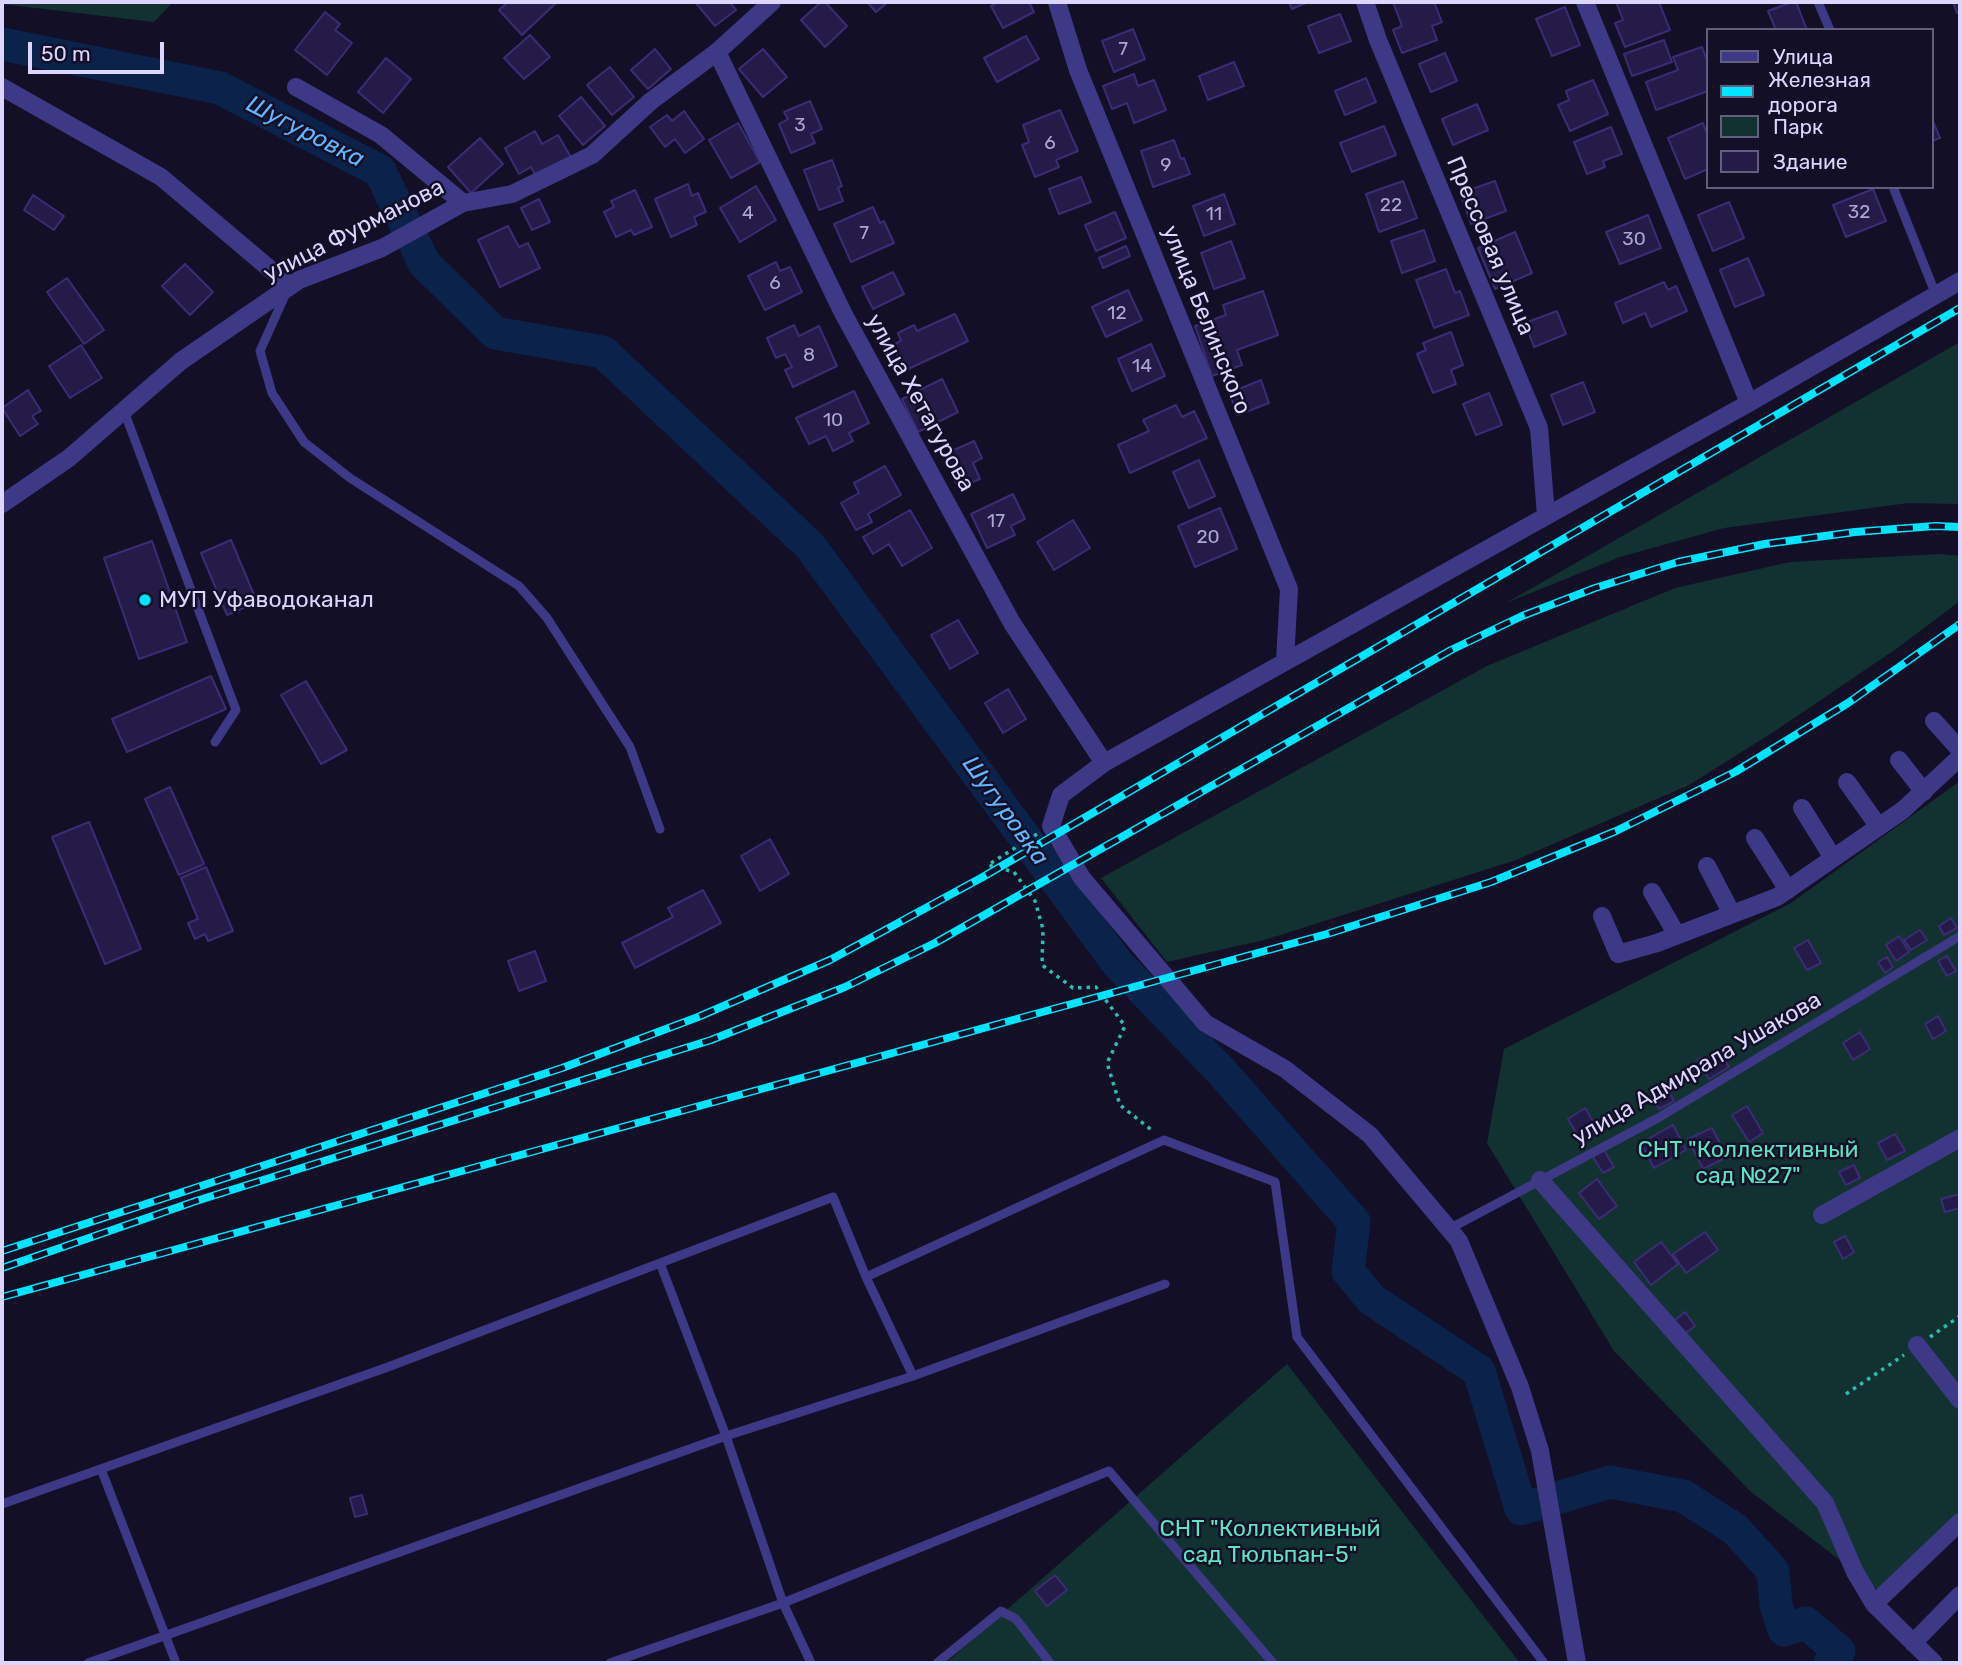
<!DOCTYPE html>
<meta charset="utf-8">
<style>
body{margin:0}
#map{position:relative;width:1962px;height:1665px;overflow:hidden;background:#130f27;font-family:Rubik,sans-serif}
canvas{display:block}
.frame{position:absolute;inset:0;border:4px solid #dbd5ff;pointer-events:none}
.legend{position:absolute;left:1706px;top:28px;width:228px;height:161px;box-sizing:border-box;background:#130f27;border:2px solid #635e7d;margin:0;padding:9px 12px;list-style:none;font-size:21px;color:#dbd5ff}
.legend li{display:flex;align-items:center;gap:14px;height:35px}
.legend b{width:35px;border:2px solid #635e7d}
.scale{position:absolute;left:28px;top:42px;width:136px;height:32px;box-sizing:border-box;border:4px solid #dbd5ff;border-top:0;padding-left:9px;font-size:21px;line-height:24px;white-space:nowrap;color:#dbd5ff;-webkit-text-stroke:5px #130f27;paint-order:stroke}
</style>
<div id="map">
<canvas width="1962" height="1665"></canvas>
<div class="frame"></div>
<ul class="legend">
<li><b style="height:9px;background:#3d3987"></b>Улица</li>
<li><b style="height:9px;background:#01e3ff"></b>Железная дорога</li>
<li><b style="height:19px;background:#123231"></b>Парк</li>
<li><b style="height:19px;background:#241b49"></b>Здание</li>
</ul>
<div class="scale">50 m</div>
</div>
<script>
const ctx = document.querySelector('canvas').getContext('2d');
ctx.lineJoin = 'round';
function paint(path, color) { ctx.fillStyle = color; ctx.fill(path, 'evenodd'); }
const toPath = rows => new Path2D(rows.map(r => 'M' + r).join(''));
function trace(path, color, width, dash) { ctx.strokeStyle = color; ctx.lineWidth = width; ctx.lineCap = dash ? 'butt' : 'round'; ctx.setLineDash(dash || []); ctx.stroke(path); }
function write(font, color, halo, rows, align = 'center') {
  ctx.font = font + ' Rubik,sans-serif'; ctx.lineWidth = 5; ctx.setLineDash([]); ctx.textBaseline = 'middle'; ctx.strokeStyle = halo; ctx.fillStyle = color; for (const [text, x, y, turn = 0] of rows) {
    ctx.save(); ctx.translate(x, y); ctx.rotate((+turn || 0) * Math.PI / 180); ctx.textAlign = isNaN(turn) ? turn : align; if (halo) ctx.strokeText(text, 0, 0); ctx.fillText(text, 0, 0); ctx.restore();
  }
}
const green = toPath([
 [2,2,173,2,154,22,2,4],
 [1960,342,1960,504,1908,503,1724,528,1620,557,1506,603],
 [1940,554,1960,556,1960,601,1896,649,1775,731,1689,785,1516,860,1268,939,1167,962,1101,878,1487,666,1675,588,1790,562],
 [1960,781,1960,1523,1885,1595,1750,1491,1614,1351,1487,1143,1504,1049,1791,903],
 [1287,1364,1520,1663,946,1663]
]);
const river = toPath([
 [2,44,220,88,380,171,424,263,495,333,603,352,810,546,1118,964,1220,1070,1354,1222,1348,1271,1371,1299,1479,1371,1521,1509,1610,1482,1683,1496,1735,1529,1773,1571,1776,1606,1784,1630,1806,1623,1839,1651,1830,1663]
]);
const building = toPath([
 [508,2,557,2,522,35,499,10,508,2],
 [695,2,730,2,736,10,715,26,695,2],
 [821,2,825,2,847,26,825,47,801,20,821,2],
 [867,2,888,2,876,12,867,2],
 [999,2,1029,2,1034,12,1003,28,991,6,999,2],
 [1289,2,1308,2,1292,9,1289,2],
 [1393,2,1434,2,1442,22,1432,26,1437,40,1402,53,1393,30,1402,26,1393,2],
 [1616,2,1659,2,1670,30,1625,47,1615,23,1623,20,1616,2],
 [1792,2,1796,2,1807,30,1776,30,1768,11,1792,2],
 [1953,2,1960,2,1960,12,1957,13,1953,2],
 [1565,7,1580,45,1552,56,1536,19,1565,7],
 [325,12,340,24,335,30,352,43,327,75,295,50,325,12],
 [1340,14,1351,41,1319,53,1308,26,1340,14],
 [1133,29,1145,59,1114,72,1102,41,1133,29],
 [530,35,550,57,524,79,504,58,530,35],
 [1026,36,1039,59,997,82,984,58,1026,36],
 [1664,40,1672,62,1632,76,1624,54,1664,40],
 [1702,47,1708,63,1708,91,1656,110,1646,82,1678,70,1673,57,1702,47],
 [655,49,671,69,648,89,631,70,655,49],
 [763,49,787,77,763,97,739,69,763,49],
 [1445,53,1457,81,1431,92,1419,64,1445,53],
 [386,58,411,79,383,113,358,92,386,58],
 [1234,62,1244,86,1208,100,1199,76,1234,62],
 [610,67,634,97,612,115,587,85,610,67],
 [1134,74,1138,86,1154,80,1166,110,1134,123,1127,103,1112,109,1103,86,1134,74],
 [1366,78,1376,102,1345,115,1335,91,1366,78],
 [1593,80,1608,114,1570,131,1558,105,1569,100,1566,91,1593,80],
 [581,97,605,126,583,145,559,116,581,97],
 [810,101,822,129,811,134,815,143,791,153,779,124,788,119,784,112,810,101],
 [1477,104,1488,130,1453,145,1442,119,1477,104],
 [1060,110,1078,151,1056,160,1059,167,1035,177,1022,145,1029,142,1023,125,1060,110],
 [684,111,704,139,685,153,675,139,665,147,650,127,667,115,672,121,684,111],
 [1932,119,1940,138,1932,141,1932,119],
 [738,123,760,162,731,178,709,140,738,123],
 [1703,123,1708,136,1708,169,1685,179,1668,138,1703,123],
 [1384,126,1396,155,1352,172,1340,143,1384,126],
 [1611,127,1622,154,1603,161,1605,167,1587,174,1574,142,1611,127],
 [535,131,542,144,558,135,572,159,537,178,531,167,519,174,505,148,535,131],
 [480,138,503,164,471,193,448,167,480,138],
 [1174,140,1181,159,1184,158,1190,174,1153,187,1141,151,1174,140],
 [832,160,842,186,838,188,843,201,819,210,804,170,832,160],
 [1081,177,1091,202,1059,214,1049,189,1081,177],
 [1403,181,1417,218,1379,232,1366,194,1403,181],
 [1495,181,1506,211,1471,224,1460,193,1495,181],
 [688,184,692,196,698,193,706,212,694,217,697,225,671,237,655,199,688,184],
 [756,186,776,220,740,242,720,208,756,186],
 [1873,189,1886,221,1846,237,1833,205,1873,189],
 [635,190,652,227,634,235,631,230,616,237,604,212,614,207,611,201,635,190],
 [1224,194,1235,224,1204,236,1193,206,1224,194],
 [33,195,64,216,54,230,24,210,33,195],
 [539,199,550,222,532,230,521,208,539,199],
 [1729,202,1744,238,1713,251,1698,215,1729,202],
 [873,207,880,223,884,221,894,243,851,262,834,224,873,207],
 [1115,212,1126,238,1096,251,1085,225,1115,212],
 [1648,215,1661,248,1620,264,1606,232,1648,215],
 [508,226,519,247,528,243,540,268,500,287,478,240,508,226],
 [1424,230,1435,261,1402,273,1391,241,1424,230],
 [1515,232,1532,273,1495,289,1478,248,1515,232],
 [1231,241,1245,278,1214,289,1201,253,1231,241],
 [1126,246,1130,256,1103,268,1099,258,1126,246],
 [1748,258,1764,295,1735,307,1720,270,1748,258],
 [776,262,780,271,790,267,802,292,765,310,748,276,776,262],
 [185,264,213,292,190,315,162,286,185,264],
 [1446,269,1455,293,1460,291,1469,315,1434,328,1416,280,1446,269],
 [893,272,904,294,873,309,862,287,893,272],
 [67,278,104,330,84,344,47,292,67,278],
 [1664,282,1668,290,1676,286,1687,311,1651,327,1645,313,1623,323,1615,303,1664,282],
 [1128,290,1142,320,1106,337,1092,307,1128,290],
 [1263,291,1278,335,1237,350,1242,365,1212,376,1195,326,1226,315,1223,305,1263,291],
 [1557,311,1566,334,1534,347,1525,323,1557,311],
 [955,314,968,341,904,371,892,345,901,341,898,333,914,325,917,331,955,314],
 [794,325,799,336,819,326,837,366,793,387,785,370,792,367,785,354,776,358,767,338,794,325],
 [1451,332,1463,365,1451,370,1456,384,1433,393,1417,354,1426,350,1423,343,1451,332],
 [1151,344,1165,376,1132,391,1118,359,1151,344],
 [81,345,102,378,70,398,49,366,81,345],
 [942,379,958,412,918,432,902,399,942,379],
 [1261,380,1269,403,1238,415,1229,393,1261,380],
 [1583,382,1595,412,1563,425,1551,395,1583,382],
 [28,390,41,411,32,416,38,424,20,436,2,408,28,390],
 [854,391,869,423,849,433,853,441,833,451,826,436,809,444,796,418,854,391],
 [1489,393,1502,425,1476,435,1463,404,1489,393],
 [1176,405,1182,417,1194,411,1207,438,1130,473,1118,445,1149,431,1143,420,1176,405],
 [974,441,982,458,973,463,980,479,958,488,943,455,974,441],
 [1199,460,1215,496,1189,508,1173,472,1199,460],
 [885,466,901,495,868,514,872,522,856,530,841,503,859,493,854,483,885,466],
 [1013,494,1025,519,1011,526,1015,535,987,548,971,514,1013,494],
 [1220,508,1237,549,1195,567,1178,526,1220,508],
 [910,510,932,548,902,566,889,544,873,554,863,537,910,510],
 [1073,520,1090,548,1054,570,1037,542,1073,520],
 [231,540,257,602,227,615,201,553,231,540],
 [152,541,187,642,139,659,104,558,152,541],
 [958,620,978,653,950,669,931,635,958,620],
 [211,676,226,709,127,752,112,719,211,676],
 [306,681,347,750,321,764,281,695,306,681],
 [1008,689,1026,719,1003,733,985,703,1008,689],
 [170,787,204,864,179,875,145,799,170,787],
 [89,822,141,949,105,964,52,837,89,822],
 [770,839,789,874,760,891,741,856,770,839],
 [206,867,233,931,208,941,205,934,195,939,188,923,198,919,181,878,206,867],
 [703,890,721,923,635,968,622,943,673,917,668,908,703,890],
 [1951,918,1957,928,1944,935,1939,926,1951,918],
 [1920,930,1927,940,1911,950,1904,940,1920,930],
 [1899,936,1909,952,1896,961,1886,945,1899,936],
 [1808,940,1821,963,1807,970,1794,948,1808,940],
 [535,951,546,981,519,991,508,961,535,951],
 [1947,956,1956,971,1947,976,1938,961,1947,956],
 [1887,957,1893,967,1885,973,1878,962,1887,957],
 [1938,1016,1946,1031,1933,1039,1925,1024,1938,1016],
 [1860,1032,1870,1049,1853,1060,1843,1043,1860,1032],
 [1720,1052,1729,1067,1709,1079,1697,1060,1703,1057,1706,1061,1720,1052],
 [1664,1082,1674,1101,1659,1109,1649,1090,1664,1082],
 [1747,1106,1763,1133,1749,1142,1732,1115,1747,1106],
 [1585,1108,1599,1131,1581,1141,1568,1119,1585,1108],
 [1673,1125,1686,1150,1654,1168,1641,1143,1673,1125],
 [1712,1128,1727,1157,1703,1169,1688,1139,1712,1128],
 [1895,1134,1905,1151,1887,1160,1878,1143,1895,1134],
 [1604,1150,1614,1167,1603,1173,1593,1157,1604,1150],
 [1854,1165,1860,1178,1846,1185,1839,1172,1854,1165],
 [1597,1179,1617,1206,1599,1219,1579,1193,1597,1179],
 [1960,1194,1960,1208,1945,1212,1941,1199,1960,1194],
 [1705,1232,1718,1250,1686,1273,1673,1254,1705,1232],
 [1845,1236,1854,1252,1843,1259,1834,1242,1845,1236],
 [1661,1242,1678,1264,1651,1285,1634,1262,1661,1242],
 [1685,1312,1695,1326,1684,1334,1674,1321,1685,1312],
 [362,1495,367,1514,355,1517,350,1498,362,1495],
 [1055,1575,1067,1590,1047,1606,1035,1591,1055,1575]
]);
const path = toPath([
 [1037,834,988,865,1014,872,1035,901,1043,929,1042,965,1073,988,1096,987,1125,1026,1107,1063,1120,1105,1154,1132],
 [1930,1337,1960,1316],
 [1846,1394,1904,1355]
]);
const lane = toPath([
 [1818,2,1830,30],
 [1893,187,1936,295],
 [286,293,260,351,272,393,304,442,350,478,519,586,547,618,630,747,660,829],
 [124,411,236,710,215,742],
 [1449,1229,1658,1118,1960,936],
 [660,1263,726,1436,783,1603,811,1663],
 [866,1277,913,1376,1165,1284],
 [101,1469,176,1663],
 [2,1504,388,1367,833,1197,866,1277,1164,1140,1275,1182,1297,1337,1544,1663],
 [88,1663,726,1436,913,1376],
 [610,1663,783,1603,1109,1471,1273,1663],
 [937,1663,1001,1611,1016,1619,1050,1663]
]);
const street = toPath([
 [1057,2,1078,70,1289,589,1285,661],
 [1365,2,1378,40,1539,428,1546,515],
 [1585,2,1749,403],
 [717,52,843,313,1012,623,1104,763],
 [2,87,161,177,290,286],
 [296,87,381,135,463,203],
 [2,504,69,458,181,361,299,280,382,248,463,203,512,194,592,155,651,101,717,52,772,2],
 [1934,721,1960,750],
 [1899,760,1924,792],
 [1847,782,1879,827],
 [1802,808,1833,858],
 [1755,838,1788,890],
 [1707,866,1732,914],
 [1652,892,1677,935],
 [1602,916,1618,954,1657,943,1777,897,1903,810,1960,757],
 [1540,1180,1825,1503,1855,1572,1874,1604],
 [1822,1215,1960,1138],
 [1917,1345,1960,1400],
 [1913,1643,1960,1595],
 [1577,1663,1540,1451,1520,1387,1459,1241,1370,1135,1285,1069,1205,1023,1082,878,1051,826,1061,795,1104,763,1749,403,1960,281],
 [1934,1663,1874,1604,1960,1522]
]);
const rail = toPath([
 [2,1251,562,1068,698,1017,830,960,981,878,1960,308],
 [2,1268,196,1201,711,1040,845,987,935,943,1451,650,1522,616,1595,588,1678,562,1765,544,1855,532,1935,526,1960,527],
 [2,1297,1327,934,1491,882,1616,831,1735,772,1848,703,1960,624]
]);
const markers = [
 [145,600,7,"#01e3ff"]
];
const numberNames = [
 ["7",1123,50],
 ["3",800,126],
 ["6",1050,144],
 ["9",1166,166],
 ["22",1391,206],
 ["32",1859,213],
 ["4",748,214],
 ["11",1214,215],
 ["7",864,234],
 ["30",1634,240],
 ["6",775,284],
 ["12",1117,314],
 ["8",809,356],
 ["14",1142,367],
 ["10",833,421],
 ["17",996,522],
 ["20",1208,538]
];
const streetNames = [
 ["улица Фурманова",354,231,-27],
 ["Прессовая улица",1490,246,67],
 ["улица Белинского",1206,320,68],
 ["улица Хетагурова",920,403,61],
 ["улица Адмирала Ушакова",1697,1069,-30]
];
const poiNames = [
 ["МУП Уфаводоканал",159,600]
];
const parkNames = [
 ["СНТ \"Коллективный",1748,1150],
 ["сад №27\"",1748,1176],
 ["СНТ \"Коллективный",1270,1529],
 ["сад Тюльпан-5\"",1270,1555]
];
const waterNames = [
 ["Шугуровка",305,132,27],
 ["Шугуровка",1005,811,54]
];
paint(green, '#123231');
trace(river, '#0b224a', 33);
paint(building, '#241b49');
trace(building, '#3b2c75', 2);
trace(path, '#2dbcb4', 3.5, [3.5, 5]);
trace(lane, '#3d3987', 9);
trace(street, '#3d3987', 18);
trace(rail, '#01e3ff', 8);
trace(rail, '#130f27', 5, [16]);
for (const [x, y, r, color] of markers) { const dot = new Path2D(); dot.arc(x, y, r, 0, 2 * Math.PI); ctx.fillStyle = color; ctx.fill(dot); trace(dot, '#130f27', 2.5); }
write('19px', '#ada6d2', null, numberNames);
write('23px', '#dbd5ff', '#130f27', streetNames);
write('23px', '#dbd5ff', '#130f27', poiNames, 'left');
write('23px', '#5ee2c3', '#130f27', parkNames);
write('italic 24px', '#63b5ff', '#130f27', waterNames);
</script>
